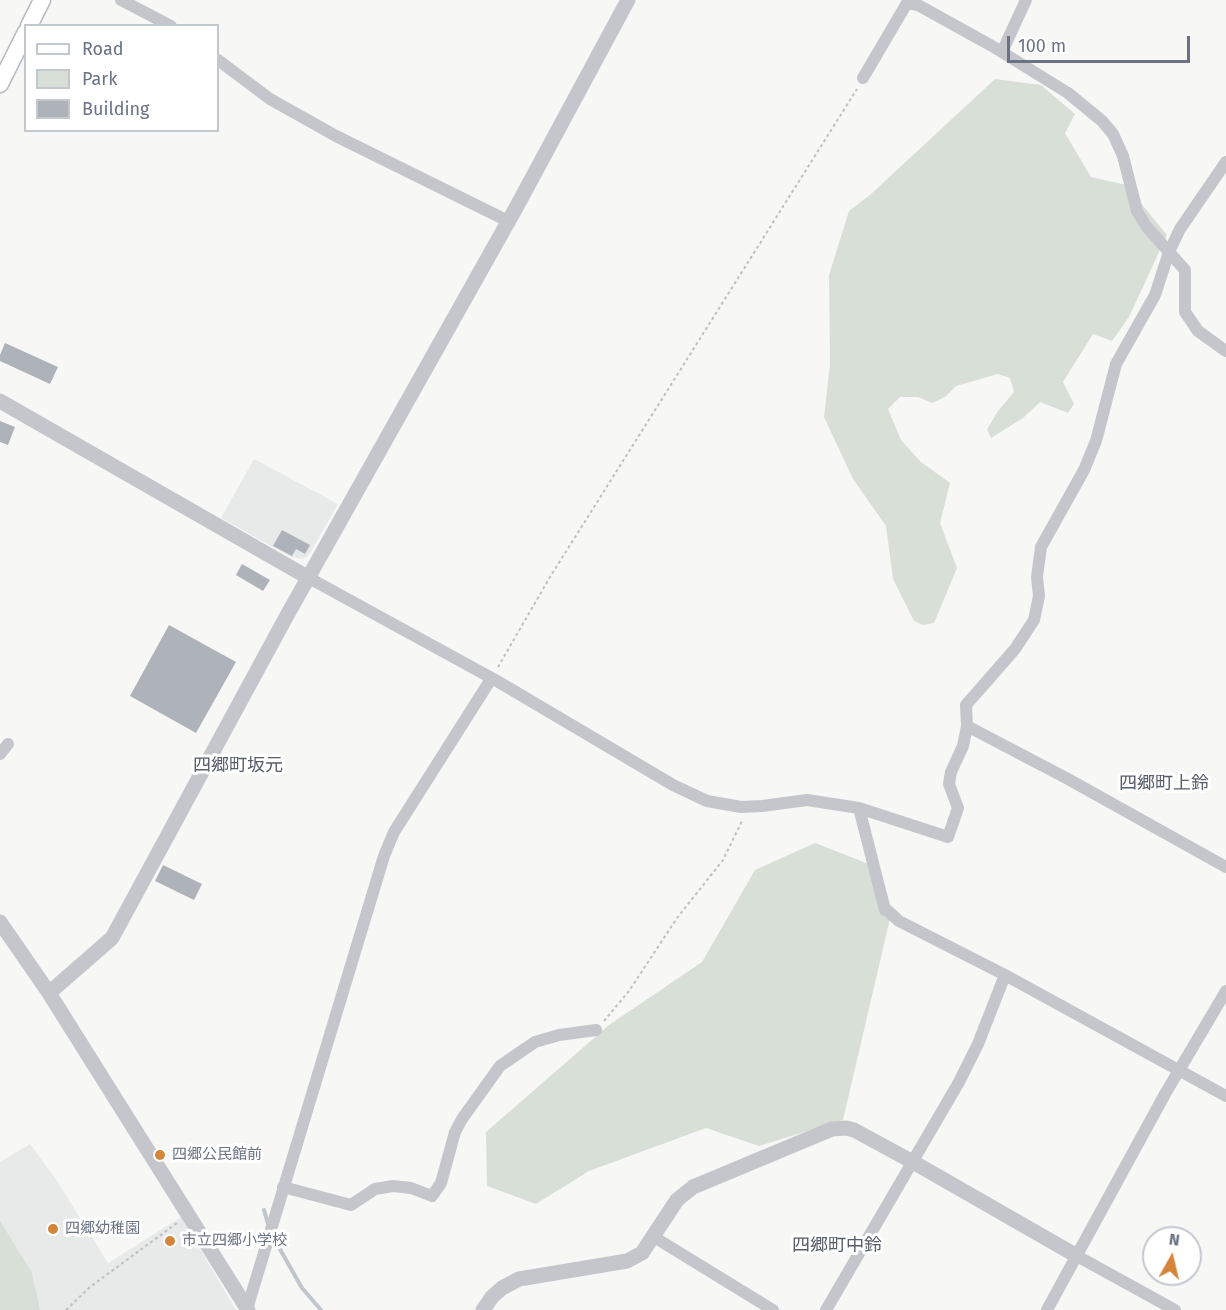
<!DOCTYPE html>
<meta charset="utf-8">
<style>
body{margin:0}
#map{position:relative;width:1226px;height:1310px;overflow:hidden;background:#f7f8f6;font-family:"Fira Sans",sans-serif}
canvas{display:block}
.legend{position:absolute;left:24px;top:24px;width:195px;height:108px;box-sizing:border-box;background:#fff;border:2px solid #c3c7ce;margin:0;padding:8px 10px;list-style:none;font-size:18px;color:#6a7284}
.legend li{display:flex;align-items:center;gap:12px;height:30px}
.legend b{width:30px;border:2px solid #c3c7ce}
.north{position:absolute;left:1142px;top:1226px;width:60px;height:60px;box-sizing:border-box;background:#fff;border:2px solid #c3c7ce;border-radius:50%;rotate:8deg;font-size:16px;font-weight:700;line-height:24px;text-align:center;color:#6a7284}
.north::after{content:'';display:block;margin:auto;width:21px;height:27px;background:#d4853a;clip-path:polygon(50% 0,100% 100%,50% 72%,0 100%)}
.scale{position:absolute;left:1007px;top:36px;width:183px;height:27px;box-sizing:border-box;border:3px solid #6a7284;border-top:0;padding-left:8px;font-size:18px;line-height:21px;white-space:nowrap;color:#6a7284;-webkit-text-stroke:4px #fff;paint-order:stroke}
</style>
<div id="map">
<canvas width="1226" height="1310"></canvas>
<ul class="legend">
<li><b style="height:8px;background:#fff"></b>Road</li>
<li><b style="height:16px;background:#d8dfd7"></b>Park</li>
<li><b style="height:16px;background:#aeb2b9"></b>Building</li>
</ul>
<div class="north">N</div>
<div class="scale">100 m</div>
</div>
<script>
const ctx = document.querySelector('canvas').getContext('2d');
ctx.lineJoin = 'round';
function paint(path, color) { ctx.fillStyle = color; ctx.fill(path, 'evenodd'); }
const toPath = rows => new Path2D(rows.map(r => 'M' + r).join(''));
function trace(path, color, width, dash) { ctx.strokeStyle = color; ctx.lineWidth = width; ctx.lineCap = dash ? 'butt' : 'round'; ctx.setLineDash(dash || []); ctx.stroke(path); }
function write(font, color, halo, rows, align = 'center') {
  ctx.font = font + ' "Fira Sans","Noto Sans JP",sans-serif'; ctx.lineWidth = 6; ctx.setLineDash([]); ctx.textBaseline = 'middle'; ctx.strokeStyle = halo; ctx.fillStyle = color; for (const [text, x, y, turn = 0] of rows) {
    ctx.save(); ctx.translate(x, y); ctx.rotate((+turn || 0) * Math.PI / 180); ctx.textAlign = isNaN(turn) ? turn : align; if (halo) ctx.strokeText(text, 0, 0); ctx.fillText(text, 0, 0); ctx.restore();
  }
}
const built = toPath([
 [254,459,338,504,309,555,304,559,291,557,221,518],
 [30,1144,57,1181,108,1263,181,1217,236,1310,17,1310,0,1276,0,1162]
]);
const green = toPath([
 [995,79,1041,85,1075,114,1065,133,1091,177,1126,185,1167,235,1129,317,1112,341,1093,334,1063,382,1074,404,1068,413,1040,402,1023,418,991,438,987,429,998,411,1014,392,1010,378,998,374,956,386,945,397,932,403,918,397,900,397,888,409,901,440,921,462,950,483,940,523,957,568,934,623,923,625,914,621,893,579,886,526,853,479,824,417,830,364,829,275,849,211,871,194],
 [815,843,869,864,892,910,843,1120,759,1146,706,1128,589,1171,536,1204,487,1186,486,1132,609,1025,702,962,755,870],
 [0,1221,32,1273,40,1310,0,1310]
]);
const stream = toPath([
 [264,1210,268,1224],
 [273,1237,302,1288,321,1310]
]);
const building = toPath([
 [5,343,58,367,50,384,0,361,0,355],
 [0,421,15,427,8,445,0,442],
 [282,530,310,545,305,554,296,549,292,556,273,546],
 [242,564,270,580,263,591,236,575],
 [169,625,236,662,196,733,130,696],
 [163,865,202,884,194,900,155,881]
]);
const path = toPath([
 [498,667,550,577,857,89],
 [604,1021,629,991,677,918,723,860,743,819],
 [66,1310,90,1287,177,1223]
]);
const minor = toPath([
 [121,0,171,26],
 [1002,52,1026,0],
 [218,60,270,99,336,136,508,221],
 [863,78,907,3,918,5,992,46,1068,93,1102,121,1113,134,1123,156,1137,211,1146,226,1185,270,1185,312,1198,331,1226,351],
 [309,578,497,681,673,785,707,801,741,807,762,806,807,800,859,808,948,837,958,808,949,784,951,772,963,746,967,726,966,705,1015,649,1034,620,1039,596,1037,577,1041,547,1084,470,1096,441,1116,364,1155,295,1169,252,1180,229,1226,162],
 [967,726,1068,779,1226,867],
 [0,754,8,744],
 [859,808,885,910,888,911,899,921,1005,975,1226,1096],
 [283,1187,351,1205,375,1189,393,1186,411,1188,432,1196,441,1183,455,1132,462,1119,500,1066,535,1042,559,1035,596,1030],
 [654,1237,773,1310],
 [1077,1256,1175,1310],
 [247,1309,384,856,394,832,491,679],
 [826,1310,959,1082,978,1044,1005,975],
 [1047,1310,1165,1094,1226,991]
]);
const tertiary = toPath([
 [0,401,309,578],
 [0,922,49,993,248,1310],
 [49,993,112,938,285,619,517,206,628,0],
 [483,1310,492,1297,502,1288,519,1279,627,1261,642,1253,677,1200,693,1187,832,1129,846,1128,854,1130,913,1162,1077,1256]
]);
const secondary = toPath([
 [29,26,42,0],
 [0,84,26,32]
]);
const markers = [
 [160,1155,6,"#d4853a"],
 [53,1229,6,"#d4853a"],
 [170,1241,6,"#d4853a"]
];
const poiNames = [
 ["四郷公民館前",172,1155],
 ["四郷幼稚園",65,1229],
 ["市立四郷小学校",182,1241]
];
const quarterNames = [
 ["四郷町坂元",238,766],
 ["四郷町上鈴",1164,784],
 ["四郷町中鈴",837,1246]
];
paint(built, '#e8e9e9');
paint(green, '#d8dfd7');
trace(stream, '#c0c6cc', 4);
paint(building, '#aeb2b9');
trace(secondary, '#b7b9bf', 19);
trace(path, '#bebfc2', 2, [3, 3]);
trace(minor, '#c4c6cb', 12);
trace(tertiary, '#c4c6cb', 15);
trace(secondary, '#fff', 16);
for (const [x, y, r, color] of markers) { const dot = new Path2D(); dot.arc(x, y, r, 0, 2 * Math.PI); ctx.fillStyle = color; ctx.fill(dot); trace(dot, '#fff', 2); }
write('15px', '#6a7284', '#fff', poiNames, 'left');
write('18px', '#575d6a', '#fff', quarterNames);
</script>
